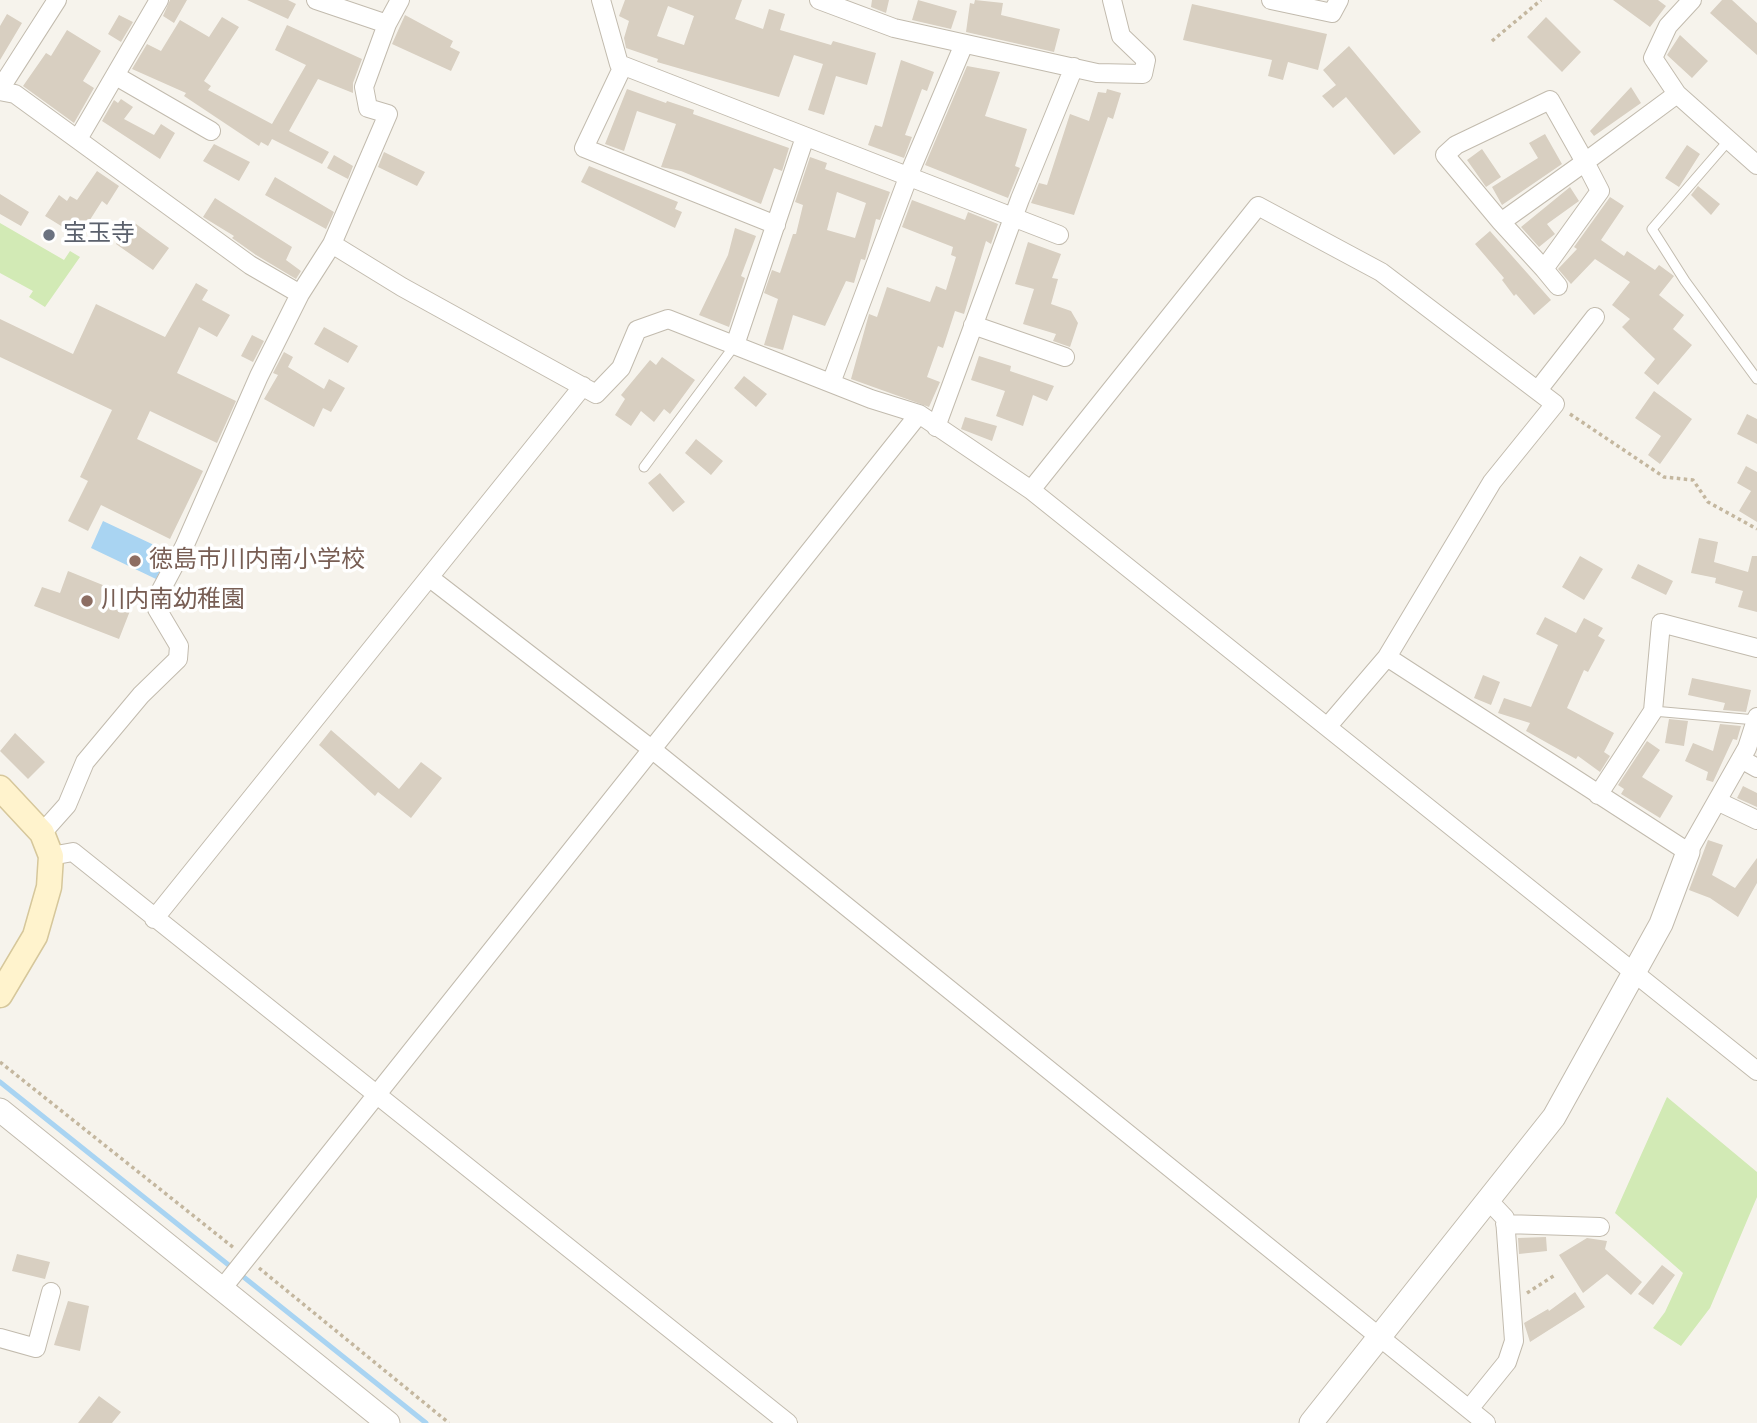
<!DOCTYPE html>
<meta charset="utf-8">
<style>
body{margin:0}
canvas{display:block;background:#f6f3ec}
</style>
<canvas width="1757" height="1423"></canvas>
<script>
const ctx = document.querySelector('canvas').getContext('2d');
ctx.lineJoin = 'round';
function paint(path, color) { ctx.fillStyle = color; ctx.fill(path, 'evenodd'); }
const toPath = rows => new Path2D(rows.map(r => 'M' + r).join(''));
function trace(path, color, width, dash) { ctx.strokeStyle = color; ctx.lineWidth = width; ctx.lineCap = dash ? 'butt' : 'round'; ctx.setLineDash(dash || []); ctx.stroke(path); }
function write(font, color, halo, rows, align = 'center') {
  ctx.font = font + ' Signika,"Noto Sans JP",sans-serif'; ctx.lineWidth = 7; ctx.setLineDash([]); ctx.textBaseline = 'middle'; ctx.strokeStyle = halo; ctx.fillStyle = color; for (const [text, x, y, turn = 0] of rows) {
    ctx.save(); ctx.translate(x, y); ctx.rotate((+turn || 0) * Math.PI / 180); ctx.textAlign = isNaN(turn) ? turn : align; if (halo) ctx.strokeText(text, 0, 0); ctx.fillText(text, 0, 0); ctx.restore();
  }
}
const green = toPath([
 [0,223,64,260,70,251,80,257,45,307,29,297,33,291,0,273],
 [1667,1097,1757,1172,1757,1197,1710,1308,1681,1346,1653,1328,1665,1312,1683,1273,1615,1213]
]);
const water = toPath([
 [103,521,169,552,156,579,91,548]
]);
const stream = toPath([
 [0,1082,426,1423]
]);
const building = toPath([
 [170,0,187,0,174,23,163,16],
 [247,0,288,0,296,4,288,19],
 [625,0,742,0,735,19,763,29,769,9,785,14,780,30,831,45,833,41,876,53,867,85,836,76,824,115,808,110,823,64,794,55,779,97,657,62,658,59,626,48,624,38,629,21,619,16],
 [668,6,694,16,684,45,657,36],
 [872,0,889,0,886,13,871,7],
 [918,0,957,11,951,29,912,20],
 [975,0,1003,3,1001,15,1060,29,1054,52,966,32,970,3,974,4],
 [1613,0,1658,0,1666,6,1650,27],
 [1722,0,1732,0,1757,23,1757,55,1710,13],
 [1192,4,1327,34,1318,70,1288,62,1283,80,1268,76,1272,60,1183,40],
 [7,14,22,23,0,60,0,26],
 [119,15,133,22,121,42,108,34],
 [405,15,453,41,450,47,460,52,451,71,392,44],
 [222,17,239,27,204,81,211,86,208,90,272,124,306,65,275,50,287,25,362,59,353,83,353,93,318,79,289,131,329,152,322,164,272,139,268,146,261,142,259,146,184,96,186,93,132,69,147,44,161,51,180,20,209,37],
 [1546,17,1581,52,1562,72,1527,37],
 [67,30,101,51,83,81,94,88,74,123,23,86,46,53,51,56],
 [1680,35,1708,61,1692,78,1667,55],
 [1349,46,1421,132,1394,155,1346,97,1333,108,1322,96,1336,85,1323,70],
 [901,60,934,72,927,91,922,89,905,135,912,137,904,158,868,145,875,125,882,127],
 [967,66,1000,72,985,116,1027,129,1015,166,1020,168,1008,198,925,165],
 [1631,87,1641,103,1594,136,1590,131],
 [627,89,666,103,667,101,694,110,693,114,789,148,782,171,774,168,761,204,681,171,661,167,676,124,637,111,624,151,605,144],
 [1107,89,1121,93,1113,119,1108,117,1074,215,1031,203,1039,183,1047,185,1070,114,1089,121,1098,92,1106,93],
 [121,99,133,107,124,119,154,135,161,124,175,133,160,159,102,121,114,100,118,103],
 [1545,134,1562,164,1502,205,1492,187,1538,158,1529,143],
 [214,144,250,162,239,181,203,161],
 [1687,145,1700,154,1679,187,1665,178],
 [1482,149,1501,177,1486,187,1467,160],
 [384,152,425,172,417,186,378,167],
 [334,155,353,166,348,179,327,168],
 [810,157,827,163,825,169,890,192,880,220,876,219,865,260,861,259,854,283,846,281,825,326,793,315,783,350,764,345,778,299,764,293,772,270,780,273,793,234,796,234,803,205,795,202],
 [837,192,866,203,855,238,827,230],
 [589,166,678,202,675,209,682,212,675,228,581,182],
 [97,171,119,186,107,205,102,201,79,237,45,216,59,195,67,201,70,196,77,200],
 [275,177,334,212,326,229,265,195],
 [1698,186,1720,204,1711,215,1691,195],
 [1570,187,1579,201,1547,224,1555,234,1539,247,1521,227],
 [0,194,29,212,21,226,0,214],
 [1610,197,1624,206,1601,240,1624,256,1627,251,1655,270,1659,265,1674,276,1659,295,1684,315,1673,329,1692,345,1658,385,1644,373,1655,359,1622,327,1630,319,1612,305,1630,282,1595,259,1571,284,1558,269,1577,249,1574,247],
 [215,198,292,247,286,260,301,271,296,279,256,255,232,238,234,236,203,217],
 [912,200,965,220,968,212,998,224,991,244,986,241,964,314,955,311,943,348,938,346,927,377,940,382,929,407,851,379,869,314,877,317,887,287,930,302,936,286,946,290,956,257,951,255,953,247,902,227],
 [132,221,169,248,153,270,116,244],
 [735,228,756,236,741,276,745,278,729,327,699,315,728,255],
 [1490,231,1551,300,1534,315,1516,294,1514,296,1502,280,1504,278,1475,244],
 [1028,242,1061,254,1052,278,1058,279,1051,304,1071,311,1078,323,1070,347,1053,341,1056,334,1023,324,1034,289,1015,284],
 [196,283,208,290,202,300,230,315,217,337,199,327,177,373,236,401,217,443,150,411,137,439,203,471,170,539,101,505,88,531,68,521,88,481,80,477,112,410,0,357,0,319,73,354,96,304,165,337],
 [324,327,358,346,348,363,314,344],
 [252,335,264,341,253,362,241,356],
 [284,352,293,357,288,367,324,389,329,379,345,388,331,412,323,408,314,427,264,399,278,375,273,373],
 [979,356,1011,366,1010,371,1054,386,1047,401,1033,395,1023,426,996,416,1005,391,971,380],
 [662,357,695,380,670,414,664,409,654,422,641,411,631,426,615,415,625,399,621,395,650,360,656,365],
 [744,376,767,394,756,407,734,388],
 [1654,391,1692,419,1660,464,1648,455,1661,436,1635,418],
 [1747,414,1757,419,1757,444,1737,434],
 [965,417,997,426,992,441,961,429],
 [696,439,723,461,711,475,685,453],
 [1746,466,1757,472,1757,522,1739,511,1751,491,1737,483],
 [660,473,685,502,673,512,648,483],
 [1699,538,1718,542,1714,562,1748,572,1752,556,1757,556,1757,612,1738,607,1743,591,1715,583,1716,578,1691,573],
 [1580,556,1603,569,1584,600,1562,587],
 [1638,564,1673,581,1666,595,1631,578],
 [68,571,135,598,119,639,34,606,42,587,60,593],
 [1545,617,1576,633,1584,618,1603,628,1598,636,1605,640,1588,672,1584,670,1567,708,1614,733,1604,752,1610,756,1600,772,1578,756,1576,759,1526,731,1530,723,1498,713,1504,698,1531,707,1558,645,1536,634],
 [1483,675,1500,682,1491,705,1474,698],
 [1692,678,1751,690,1746,712,1723,710,1725,703,1688,695],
 [1669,719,1688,721,1684,746,1665,743],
 [1720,724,1741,726,1737,740,1733,739,1713,782,1706,780,1708,772,1685,761,1693,743,1713,751],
 [331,730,399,789,421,762,442,778,411,818,378,792,375,796,319,745],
 [15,733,45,762,28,779,0,751],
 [1647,741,1660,750,1642,777,1673,796,1660,818,1621,794,1624,789,1618,785],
 [1743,786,1757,793,1757,807,1737,798],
 [1708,840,1723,845,1712,875,1735,888,1757,858,1757,883,1738,917,1710,898,1689,890],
 [1546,1237,1547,1251,1519,1254,1518,1238],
 [1587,1238,1607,1241,1605,1249,1642,1282,1631,1295,1607,1274,1583,1293,1559,1255],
 [17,1254,50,1262,45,1279,12,1271],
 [1662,1265,1675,1275,1653,1305,1638,1294],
 [1575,1292,1585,1307,1530,1342,1524,1323,1548,1309,1549,1311],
 [68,1301,89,1306,80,1351,54,1345],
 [99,1396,121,1412,112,1423,78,1423]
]);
const path = toPath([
 [1492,41,1541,0],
 [1570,414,1664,477,1693,480,1708,502,1757,529],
 [0,1062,234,1248],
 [259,1268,449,1423],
 [1527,1293,1555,1275]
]);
const service = toPath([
 [1729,140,1652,229,1685,281,1757,379],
 [644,467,735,345],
 [1653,711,1756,720]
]);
const minor = toPath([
 [316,0,387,24],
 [601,0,619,64,1059,235],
 [819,0,894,28,1097,73,1143,74,1146,60,1121,36,1112,0],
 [1271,0,1332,13,1339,0],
 [1692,0,1668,26,1653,58,1677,94,1757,165],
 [623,66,584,148,776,225],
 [116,76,211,131],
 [0,89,57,0],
 [0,91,15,94,250,265,300,294],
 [78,139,159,0],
 [1501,222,1544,269,1600,191,1585,162,1550,100,1456,145,1445,155,1501,222,1585,162,1677,94],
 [332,244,402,287,596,394,621,368,637,330,668,319,871,399,919,414,1031,490,1757,1071],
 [1544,269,1558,286],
 [973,325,1065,357],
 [735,345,805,137],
 [831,383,912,167,964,44],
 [1538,390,1595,317],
 [936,427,1020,199,1074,67],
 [1031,490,1258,206,1381,272,1555,404,1492,482,1387,657,1688,852,1747,748,1757,717],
 [430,578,654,751,1486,1423],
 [1328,726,1387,657],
 [1741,759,1757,768],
 [1598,795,1653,711,1661,623,1757,648],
 [1717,801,1757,820],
 [42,833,67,805,85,762,141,695,178,659,179,646,157,609,160,592,184,547,259,376,300,294,332,244,388,114,368,108,364,87,387,24,400,0],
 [51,856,73,852,788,1423],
 [154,919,583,386],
 [1505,1224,1600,1227],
 [221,1290,919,414],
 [0,1338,36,1348,51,1292],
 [1469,1409,1507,1362,1514,1341,1505,1218,1489,1201]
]);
const tertiary = toPath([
 [0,1110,388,1423],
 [1311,1423,1554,1117,1661,924,1688,852]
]);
const secondary = toPath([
 [0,788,42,833,51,856,49,887,35,936,0,995]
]);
const markers = [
 [49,235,7,"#6b7280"],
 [135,561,7,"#8d6e63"],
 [87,601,7,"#8d6e63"]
];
const worshipNames = [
 ["宝玉寺",63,235]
];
const educationNames = [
 ["徳島市川内南小学校",149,561],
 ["川内南幼稚園",101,601]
];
paint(green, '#d2eab5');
paint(water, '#a9d4f2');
trace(stream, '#a9d4f2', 5);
paint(building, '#d8cfc1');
trace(service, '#c2bbae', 11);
trace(minor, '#c2bbae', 20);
trace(tertiary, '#c2bbae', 25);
trace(secondary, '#d6c79b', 27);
trace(path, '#c4b79f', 3.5, [3.5, 3.5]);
trace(service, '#fff', 9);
trace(minor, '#fff', 18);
trace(tertiary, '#fff', 23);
trace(secondary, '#fff3cd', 24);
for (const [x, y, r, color] of markers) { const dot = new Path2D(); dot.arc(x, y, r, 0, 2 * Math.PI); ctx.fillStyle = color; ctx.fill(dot); trace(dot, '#fff', 2.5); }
write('24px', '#5b616d', '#fff', worshipNames, 'left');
write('24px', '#785e54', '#fff', educationNames, 'left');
</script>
